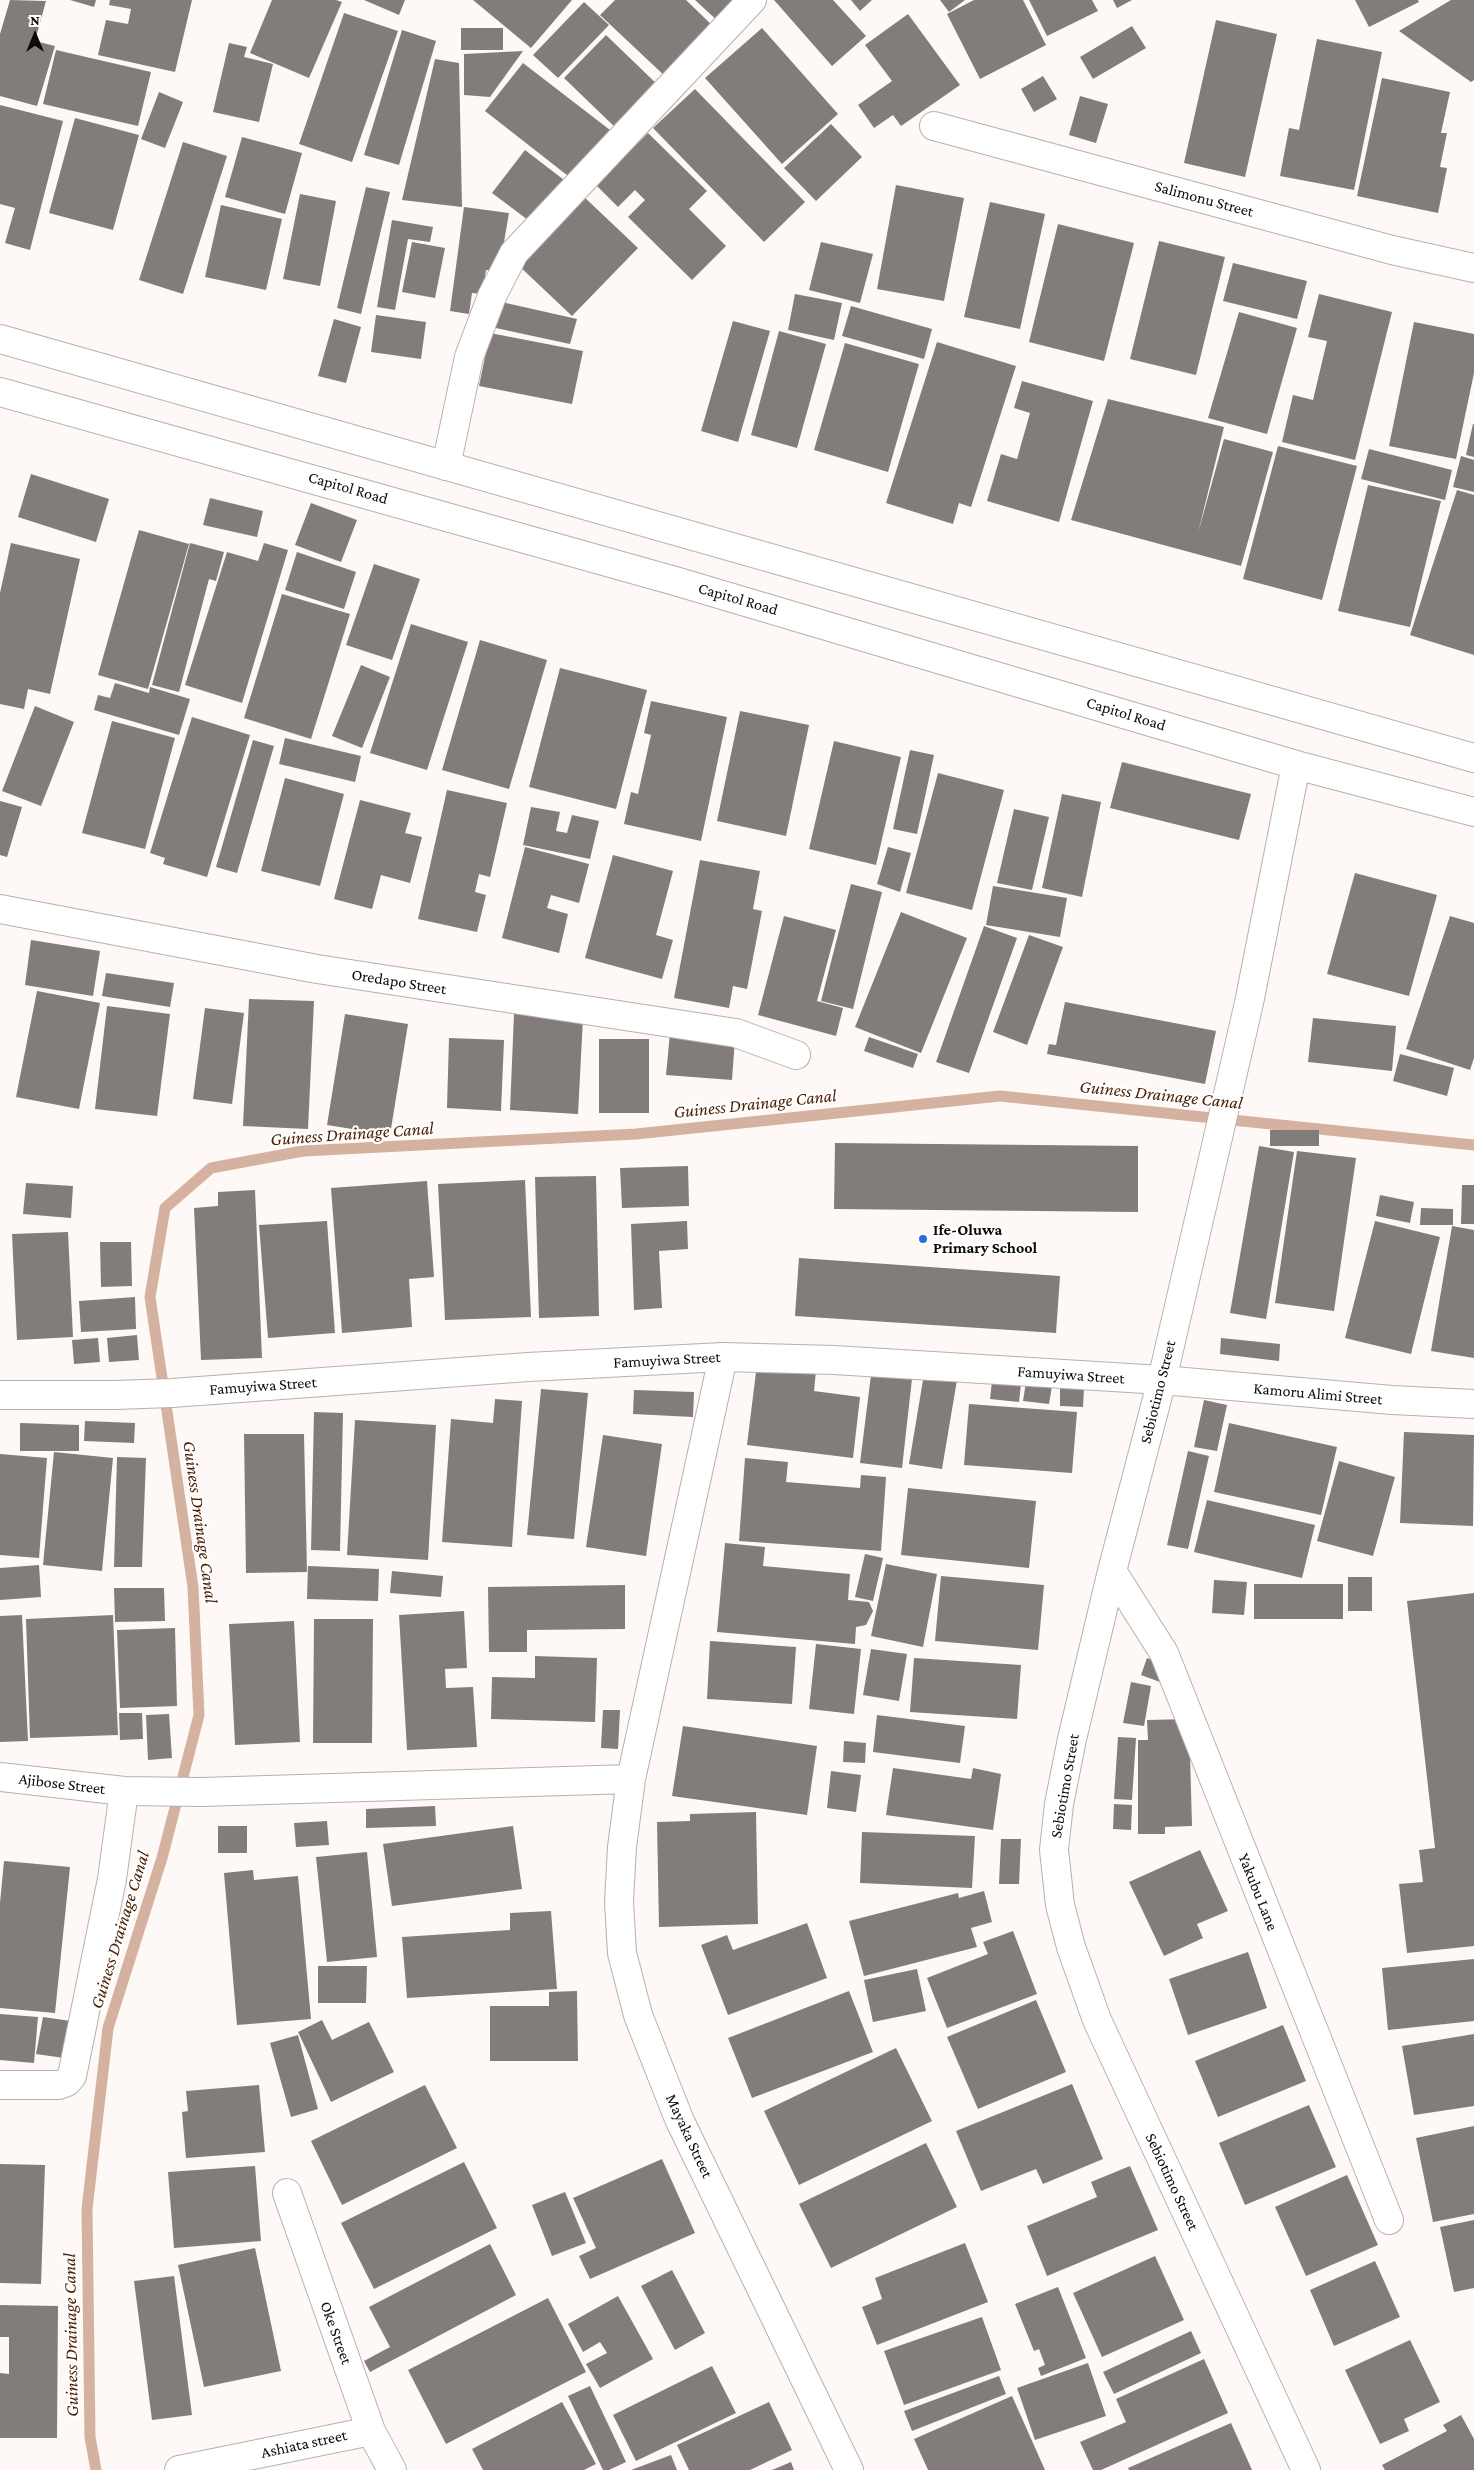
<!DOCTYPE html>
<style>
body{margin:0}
#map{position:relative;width:1474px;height:2470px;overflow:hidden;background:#fef8f6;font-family:"Crimson Pro",serif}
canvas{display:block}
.north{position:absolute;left:10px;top:10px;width:50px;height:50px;-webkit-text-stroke:4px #fff;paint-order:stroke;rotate:0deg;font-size:14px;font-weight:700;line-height:20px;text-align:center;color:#0c0b0a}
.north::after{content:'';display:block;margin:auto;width:18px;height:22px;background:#0c0b0a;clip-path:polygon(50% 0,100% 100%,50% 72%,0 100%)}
</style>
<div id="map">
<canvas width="1474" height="2470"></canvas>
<div class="north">N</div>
</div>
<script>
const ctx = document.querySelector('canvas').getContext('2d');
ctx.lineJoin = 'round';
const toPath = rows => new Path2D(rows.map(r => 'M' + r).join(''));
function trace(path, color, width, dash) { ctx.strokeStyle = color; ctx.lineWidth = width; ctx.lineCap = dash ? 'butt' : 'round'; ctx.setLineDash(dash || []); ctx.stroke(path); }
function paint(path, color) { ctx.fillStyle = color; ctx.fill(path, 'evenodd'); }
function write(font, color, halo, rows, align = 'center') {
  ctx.font = font + ' "Crimson Pro",serif'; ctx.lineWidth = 4.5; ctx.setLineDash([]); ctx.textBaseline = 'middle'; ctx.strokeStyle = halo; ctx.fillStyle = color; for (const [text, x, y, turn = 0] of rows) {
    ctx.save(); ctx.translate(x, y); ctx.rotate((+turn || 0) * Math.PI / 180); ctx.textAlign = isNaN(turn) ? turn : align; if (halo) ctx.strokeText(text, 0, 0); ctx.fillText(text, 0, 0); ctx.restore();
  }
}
const stream = toPath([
 [96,2470,90,2437,87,2209,108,2028,162,1858,199,1715,193,1587,150,1297,165,1208,211,1168,303,1151,636,1134,1000,1096,1474,1145]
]);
const building = toPath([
 [10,0,46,1,35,41,55,46,37,106,0,96,0,34],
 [70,0,96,0,94,7],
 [110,0,192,0,175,72,98,55,106,20,128,24,131,9,109,5],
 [272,0,336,0,342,2,309,78,250,53],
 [364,0,405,0,399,15],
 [473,0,572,0,531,48],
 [615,0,686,0,716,29,668,79,600,15],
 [695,0,744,0,721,24],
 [774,0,833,0,866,36,832,66],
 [851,0,872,0,860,11],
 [940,0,965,0,949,12],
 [974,0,1023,0,1046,45,980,79,947,14],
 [1029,0,1092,0,1098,11,1047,36],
 [1113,0,1132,0,1117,8],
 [1355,0,1418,0,1419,2,1369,27],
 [1451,0,1474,0,1474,80,1471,82,1399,31],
 [584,2,609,25,558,78,533,55],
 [344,13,398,31,352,162,299,144],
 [908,14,960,85,901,126,893,115,874,128,858,105,892,81,865,45],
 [1216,20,1277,34,1245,177,1184,163],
 [1132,26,1146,48,1093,79,1080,57],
 [461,28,503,28,503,50,461,50],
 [762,28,838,114,782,164,705,78],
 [402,30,436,41,399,165,364,155],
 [606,35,661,88,619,131,564,78],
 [1317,39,1382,52,1354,190,1280,176,1289,128,1299,130],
 [229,43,247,47,244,57,273,64,259,122,213,112],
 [56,50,151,72,138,126,43,104],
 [523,51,490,97,464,95,464,54],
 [435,59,459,63,462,207,402,200],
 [523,63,610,130,572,179,485,111],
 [1043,76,1057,99,1034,112,1021,89],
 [1382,78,1450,92,1441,133,1447,133,1440,167,1447,168,1438,213,1357,196],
 [695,89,805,202,764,242,653,128],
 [159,92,183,102,165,148,141,139],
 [1080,96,1108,104,1096,143,1069,135],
 [0,105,63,121,30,250,5,243,15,208,0,204],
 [75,118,139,135,113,230,49,213],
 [831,124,862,157,816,201,784,168],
 [648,133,707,191,689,209,726,246,692,280,628,217,645,200,635,190,618,207,596,185],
 [242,137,302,153,285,214,225,197],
 [183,142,227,156,183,294,139,280],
 [525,150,568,183,536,226,492,193],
 [896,185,964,198,944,301,877,289],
 [366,187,390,192,361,314,337,308],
 [300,194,336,201,320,286,283,279],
 [582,195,638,248,572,316,516,263],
 [990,202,1045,214,1020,329,964,317],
 [221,205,282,219,266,290,205,277],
 [464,207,509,213,499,271,486,270,483,294,472,293,469,314,450,311],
 [392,220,433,227,430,242,408,239,395,310,377,307],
 [1058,224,1134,243,1104,361,1029,342],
 [1159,241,1225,257,1196,375,1130,359],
 [412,242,445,248,435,298,402,292],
 [821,242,873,254,860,303,809,290],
 [1233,263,1307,281,1297,319,1223,301],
 [795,294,842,303,834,340,788,330],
 [1319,294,1392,312,1355,460,1282,442,1293,395,1313,400,1327,341,1308,337],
 [497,301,577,319,570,344,491,327],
 [851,306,932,329,924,359,842,336],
 [1239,312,1297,328,1267,434,1208,418],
 [376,315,426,322,421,359,371,352],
 [334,319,361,327,346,383,318,376],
 [733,321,770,331,738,442,701,431],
 [1414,322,1474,334,1474,373,1456,459,1389,446],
 [779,331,826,344,797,448,751,435],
 [490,333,583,351,572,404,479,386],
 [937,342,1016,366,971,507,959,503,953,524,886,503],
 [845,343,919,364,888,472,814,450],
 [1022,381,1093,401,1059,522,987,501,1001,454,1017,459,1030,413,1014,408],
 [1108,399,1224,427,1198,533,1224,439,1273,452,1241,566,1071,520],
 [1473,424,1474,424,1474,457,1466,455],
 [1278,446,1357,466,1322,600,1243,579],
 [1369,449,1452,470,1445,500,1361,479],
 [1461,456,1474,460,1474,492,1453,487],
 [31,474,109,499,96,542,18,517],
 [1368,485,1441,501,1410,627,1338,611],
 [1457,490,1474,495,1474,655,1410,635],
 [210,498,263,511,257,537,203,525],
 [311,503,357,520,341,562,295,545],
 [139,530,189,544,148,689,98,675],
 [11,543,80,559,50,694,28,689,24,709,0,704,0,593],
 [190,543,224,552,216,581,209,579,179,692,152,685],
 [264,543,288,550,242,703,185,685,227,552,258,561],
 [297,552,356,572,344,609,285,590],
 [374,564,420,579,392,660,346,645],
 [282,594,350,614,311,739,244,718],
 [411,624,468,642,427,770,370,753],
 [480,640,547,660,509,789,442,770],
 [361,665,390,677,362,748,332,736],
 [560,668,647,690,616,809,529,787],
 [115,683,149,693,150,687,190,699,179,735,94,710,98,695,110,698],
 [651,701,727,717,701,841,624,824,631,792,638,794,651,735,644,733],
 [35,706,74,722,41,806,2,791],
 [740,711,809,725,786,836,717,821],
 [192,717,250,735,207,877,163,864,165,858,150,853],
 [112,721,175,738,145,849,82,833],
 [285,738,361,756,355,782,279,764],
 [253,740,274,746,237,873,216,867],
 [834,741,901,757,876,865,809,849],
 [910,750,934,755,917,834,893,829],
 [1122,762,1251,794,1239,840,1110,808],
 [938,773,1004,790,972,910,906,893],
 [285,778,344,794,320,886,261,871],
 [447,790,507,803,490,877,479,874,475,892,486,895,477,932,418,919],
 [1062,794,1101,802,1082,897,1042,888],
 [360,800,411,813,405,833,422,837,410,883,381,875,372,909,334,899],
 [0,801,22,807,7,857,0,855],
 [531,807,560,812,556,831,567,833,572,815,599,821,590,859,523,845],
 [1014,809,1049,817,1032,890,997,883],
 [525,847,589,864,579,903,551,895,547,908,568,914,559,953,502,938],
 [888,847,911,853,900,892,877,884],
 [613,855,673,871,656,935,673,940,662,979,585,958],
 [700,860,760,871,753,909,762,911,747,989,733,986,729,1008,674,998],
 [1355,873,1437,895,1409,996,1327,974],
 [851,884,882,892,853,1009,821,1001],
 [993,886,1067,898,1060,937,986,925],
 [901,912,967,938,921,1053,855,1027],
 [784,916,836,930,817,1001,843,1008,836,1036,758,1015],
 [1450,916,1474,923,1474,1058,1470,1070,1406,1049],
 [984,926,1017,938,969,1073,936,1062],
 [1029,935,1063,947,1027,1045,993,1032],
 [31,940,100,951,93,996,25,985],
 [106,973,174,983,170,1007,102,996],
 [37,991,100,1003,79,1109,16,1097],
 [249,999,314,1001,308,1129,243,1126],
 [1065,1002,1216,1031,1205,1084,1047,1054,1049,1044,1056,1045],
 [107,1006,170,1014,157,1116,95,1109],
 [205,1008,244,1013,232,1104,193,1099],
 [345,1014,408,1024,390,1135,327,1125],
 [514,1014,583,1018,578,1114,510,1110],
 [1313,1018,1396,1026,1392,1071,1308,1062],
 [670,1033,735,1038,732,1080,666,1075],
 [869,1037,918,1054,913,1068,864,1051],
 [449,1038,504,1040,501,1111,447,1108],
 [599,1039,649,1039,649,1113,599,1113],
 [1400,1054,1454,1068,1447,1096,1393,1081],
 [1270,1130,1319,1130,1319,1146,1270,1146],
 [835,1143,1138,1146,1138,1212,834,1209],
 [1259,1146,1294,1152,1266,1319,1230,1313],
 [1297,1151,1356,1158,1334,1311,1275,1303],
 [688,1166,689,1206,622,1208,620,1168],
 [596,1176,599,1316,539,1318,535,1177],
 [525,1180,531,1317,445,1320,438,1184],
 [427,1181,434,1277,409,1279,412,1327,342,1333,331,1188],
 [26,1183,73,1186,71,1218,23,1214],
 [1462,1185,1474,1185,1474,1224,1461,1224],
 [255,1190,262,1358,201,1360,194,1208,218,1206,218,1192],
 [1380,1195,1414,1202,1410,1223,1376,1216],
 [1421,1208,1453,1209,1453,1225,1420,1225],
 [327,1221,335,1333,268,1338,259,1225],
 [687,1221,688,1249,659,1251,662,1308,634,1310,631,1224],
 [1375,1221,1440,1237,1411,1354,1345,1338],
 [1452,1226,1474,1230,1474,1358,1431,1351],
 [68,1232,73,1337,17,1340,12,1234],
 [100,1242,131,1242,132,1286,101,1287],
 [799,1258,1060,1276,1056,1333,795,1316],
 [135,1297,136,1329,81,1332,79,1301],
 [137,1335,139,1360,109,1362,107,1338],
 [98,1338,100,1362,74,1364,72,1340],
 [1221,1338,1280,1344,1279,1361,1220,1354],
 [757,1364,816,1371,814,1391,860,1397,853,1458,747,1445],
 [924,1374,957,1380,942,1469,909,1464],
 [871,1375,912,1379,902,1468,860,1463],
 [992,1381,1021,1384,1019,1402,990,1399],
 [1026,1382,1052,1386,1049,1404,1023,1401],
 [1060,1388,1084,1389,1083,1407,1060,1406],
 [541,1389,588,1393,574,1539,527,1535],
 [634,1390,694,1392,693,1417,633,1414],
 [495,1399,522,1401,512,1547,442,1542,451,1419,493,1423],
 [1204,1400,1227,1405,1217,1451,1194,1447],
 [969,1404,1077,1412,1072,1473,964,1465],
 [314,1412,343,1413,340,1551,311,1550],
 [355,1420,436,1425,428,1560,347,1555],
 [85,1421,135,1423,134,1443,84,1441],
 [20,1423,79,1425,79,1451,20,1451],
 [1229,1423,1337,1447,1321,1515,1214,1492],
 [1404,1432,1474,1435,1473,1526,1400,1523],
 [244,1434,304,1434,307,1572,246,1573],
 [603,1435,662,1444,646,1556,586,1547],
 [1188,1451,1209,1456,1188,1549,1167,1545],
 [54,1452,113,1458,102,1571,43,1565],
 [0,1454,47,1458,39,1558,0,1555],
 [117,1457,146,1458,142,1567,114,1567],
 [745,1458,788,1462,786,1482,860,1488,861,1475,886,1477,881,1551,739,1541],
 [1339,1461,1395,1477,1373,1556,1317,1541],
 [908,1488,1036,1501,1029,1568,901,1555],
 [1207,1500,1315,1525,1302,1578,1194,1552],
 [725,1543,765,1547,763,1566,850,1574,848,1600,869,1602,873,1611,866,1625,856,1627,855,1644,717,1632],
 [865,1554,883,1558,873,1601,855,1597],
 [886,1564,937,1574,923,1647,871,1636],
 [39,1565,41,1597,0,1600,0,1568],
 [308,1566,379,1569,378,1601,307,1599],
 [392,1571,443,1576,441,1597,390,1593],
 [941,1576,1044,1585,1038,1650,935,1641],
 [1348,1577,1372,1577,1372,1611,1348,1611],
 [1214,1580,1247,1582,1244,1615,1212,1613],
 [1254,1584,1343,1584,1343,1619,1254,1619],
 [625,1585,625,1629,527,1630,527,1652,489,1652,488,1587],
 [114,1588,164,1588,165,1621,115,1622],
 [1474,1593,1474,1946,1407,1953,1399,1884,1423,1882,1419,1850,1435,1848,1407,1601],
 [464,1611,467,1668,445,1669,446,1688,473,1687,477,1747,407,1750,399,1615],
 [22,1615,28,1741,0,1742,0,1616],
 [113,1615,118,1735,30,1738,26,1619],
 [314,1619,373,1619,372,1743,313,1743],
 [294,1621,300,1742,235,1745,229,1624],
 [175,1628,177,1706,120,1708,117,1630],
 [710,1641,796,1647,792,1704,707,1699],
 [816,1644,861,1649,854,1714,809,1709],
 [871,1649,907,1654,899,1701,863,1695],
 [535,1656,597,1658,595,1722,491,1719,492,1677,535,1678],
 [914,1658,1021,1665,1017,1719,910,1712],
 [1147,1658,1167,1666,1160,1682,1141,1675],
 [1131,1682,1151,1686,1144,1726,1123,1723],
 [603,1710,620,1710,618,1749,601,1748],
 [119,1713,142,1713,143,1739,120,1740],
 [169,1714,172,1758,148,1760,146,1715],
 [877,1715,965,1726,960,1763,873,1752],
 [1189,1719,1192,1826,1165,1827,1165,1834,1138,1834,1138,1740,1148,1740,1147,1720],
 [683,1726,817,1746,807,1815,672,1796],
 [1118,1737,1136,1738,1132,1800,1114,1799],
 [844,1741,866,1743,865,1763,843,1762],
 [893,1768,971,1779,973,1768,1001,1774,993,1830,886,1815],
 [831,1771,861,1775,856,1812,827,1808],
 [1114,1804,1132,1805,1131,1830,1113,1829],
 [435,1806,436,1826,366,1828,366,1809],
 [756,1812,758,1924,659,1927,657,1822,690,1821,690,1814],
 [327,1821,329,1845,296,1847,294,1823],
 [218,1826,247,1826,247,1853,218,1853],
 [513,1826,522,1889,392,1906,383,1844],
 [862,1832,975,1836,972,1888,860,1883],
 [1001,1839,1021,1839,1019,1884,999,1884],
 [1200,1850,1228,1911,1197,1924,1203,1938,1164,1956,1129,1882],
 [367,1852,377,1957,327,1962,316,1857],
 [4,1861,70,1867,55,2013,0,2008,0,1903],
 [253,1870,254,1880,298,1876,311,2019,237,2025,224,1873],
 [984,1891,992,1922,971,1928,977,1947,864,1976,849,1921,958,1893,959,1898],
 [551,1911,557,1989,407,1998,402,1937,510,1930,510,1913],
 [807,1923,827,1978,728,2015,701,1945,727,1935,733,1950],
 [1013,1931,1037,1994,947,2028,927,1978,988,1954,983,1942],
 [1248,1952,1267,2008,1188,2035,1169,1979],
 [1474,1959,1474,2021,1388,2030,1382,1968],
 [318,1966,367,1966,366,2003,318,2003],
 [917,1969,926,2011,873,2022,864,1980],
 [577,1991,578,2061,490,2061,490,2006,549,2006,549,1992],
 [849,1991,873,2052,752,2098,728,2038],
 [1036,2000,1066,2072,978,2109,947,2037],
 [0,2014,38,2017,34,2063,0,2060],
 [43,2017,78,2022,71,2059,36,2054],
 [322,2020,332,2040,369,2022,394,2072,331,2102,298,2032],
 [1283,2025,1306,2081,1218,2117,1195,2061],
 [1474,2034,1474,2106,1414,2115,1402,2046],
 [298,2035,318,2109,291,2117,270,2043],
 [896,2048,932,2121,799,2185,764,2111],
 [1072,2084,1103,2159,1043,2184,1036,2169,981,2191,956,2131],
 [259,2085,265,2152,186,2158,182,2112,188,2111,186,2091],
 [425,2085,457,2148,342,2205,311,2141],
 [1309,2105,1336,2167,1245,2205,1219,2143],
 [1474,2126,1474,2214,1433,2222,1416,2138],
 [926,2143,957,2207,831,2268,799,2204],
 [662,2159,695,2233,590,2279,579,2256,596,2248,573,2198],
 [464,2162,497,2228,374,2289,341,2223],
 [0,2164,45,2165,41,2284,0,2283],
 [255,2166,261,2241,174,2248,168,2172],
 [1130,2166,1158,2230,1047,2276,1027,2226,1097,2197,1091,2182],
 [1347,2175,1378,2245,1306,2276,1275,2207],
 [565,2192,586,2243,552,2256,532,2205],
 [1474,2220,1474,2288,1454,2292,1440,2227],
 [965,2243,988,2302,877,2345,862,2307,882,2299,875,2278],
 [490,2244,516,2295,370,2372,364,2361,390,2347,369,2307],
 [255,2248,281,2371,204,2387,178,2265],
 [1155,2256,1184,2320,1102,2357,1073,2293],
 [1375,2261,1400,2317,1334,2346,1310,2290],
 [672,2270,705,2333,675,2350,641,2286],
 [174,2276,192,2415,152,2420,134,2281],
 [1058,2287,1086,2358,1041,2376,1038,2368,1045,2365,1039,2349,1034,2351,1015,2304],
 [618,2296,653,2359,600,2388,586,2364,607,2353,600,2342,583,2352,568,2324],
 [548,2298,586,2372,446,2444,408,2370],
 [0,2305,58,2306,57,2438,0,2438,0,2373,9,2374,9,2337,0,2337],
 [982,2317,1001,2370,904,2405,884,2351],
 [1191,2331,1201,2353,1114,2394,1103,2372],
 [1410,2340,1440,2402,1404,2419,1409,2431,1380,2444,1345,2370],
 [1204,2359,1228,2413,1101,2470,1093,2470,1080,2442,1126,2422,1116,2399],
 [1088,2363,1106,2416,1035,2440,1017,2388],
 [712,2366,736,2413,636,2461,613,2415],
 [999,2376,1006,2394,912,2431,904,2411],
 [590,2386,626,2462,609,2470,603,2470,568,2396],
 [1012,2396,1045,2470,928,2470,914,2439],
 [562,2402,596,2464,584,2470,483,2470,472,2449],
 [769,2402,792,2450,750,2470,689,2470,677,2445],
 [1461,2415,1474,2439,1474,2470,1385,2470,1382,2465,1447,2431,1443,2425],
 [1231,2423,1252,2470,1129,2470,1128,2468],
 [671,2455,677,2470,631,2470],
 [791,2462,794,2470,772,2470]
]);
const minor = toPath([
 [934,126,1392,250,1474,268],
 [446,466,469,357,492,296,514,253,752,0],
 [1296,765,1249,1003,1162,1380,1112,1571,1072,1739,1059,1804,1054,1850,1060,1905,1071,1947,1097,2020,1306,2470],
 [0,909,317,969,736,1033,796,1055],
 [723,1357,631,1779,622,1847,619,1902,622,1953,638,2015,679,2119,849,2470],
 [0,1395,115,1395,172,1393,528,1367,723,1357,834,1360,1162,1380,1392,1400,1474,1404],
 [1112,1571,1164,1653,1389,2220],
 [0,1777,124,1791,201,1792,631,1779],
 [0,2085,59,2085,67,2082,72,2076,112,1879,124,1791],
 [287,2193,371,2431,392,2470],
 [179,2470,371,2431]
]);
const secondary = toPath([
 [0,339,1474,758],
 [0,392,675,581,1296,765,1474,812]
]);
const markers = [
 [923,1239,5,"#266eda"]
];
const streetNames = [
 ["Salimonu Street",1204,199,15],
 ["Capitol Road",348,488,16],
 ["Capitol Road",738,599,16],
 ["Capitol Road",1126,714,17],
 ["Oredapo Street",399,982,9],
 ["Famuyiwa Street",667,1360,-3],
 ["Famuyiwa Street",1071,1375,4],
 ["Famuyiwa Street",263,1386,-4],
 ["Sebiotimo Street",1158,1392,-76],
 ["Kamoru Alimi Street",1318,1394,5],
 ["Ajibose Street",62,1784,7],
 ["Sebiotimo Street",1065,1786,-80],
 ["Yakubu Lane",1258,1892,68],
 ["Mayaka Street",689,2136,65],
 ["Sebiotimo Street",1172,2182,65],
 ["Oke Street",336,2333,70],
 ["Ashiata street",304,2444,-12]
];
const poiNames = [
 ["Ife-Oluwa",933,1230],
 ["Primary School",933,1248]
];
const waterNames = [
 ["Guiness Drainage Canal",1161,1095,6],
 ["Guiness Drainage Canal",755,1104,-6],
 ["Guiness Drainage Canal",352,1134,-4],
 ["Guiness Drainage Canal",200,1522,82],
 ["Guiness Drainage Canal",120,1930,-73],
 ["Guiness Drainage Canal",71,2335,-91]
];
trace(stream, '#d5b19f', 11);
paint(building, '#827d7b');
trace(minor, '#b6b1ae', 30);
trace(secondary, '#b6b1ae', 30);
trace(minor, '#fff', 28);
trace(secondary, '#fff', 28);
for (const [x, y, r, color] of markers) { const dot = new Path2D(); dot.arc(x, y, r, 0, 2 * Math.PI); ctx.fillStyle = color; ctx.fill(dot); trace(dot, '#fff', 2); }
write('16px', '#0c0b0a', '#fff', streetNames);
write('bold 16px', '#0c0b0a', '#fff', poiNames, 'left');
write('italic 18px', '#4a1d00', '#fff', waterNames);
</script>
